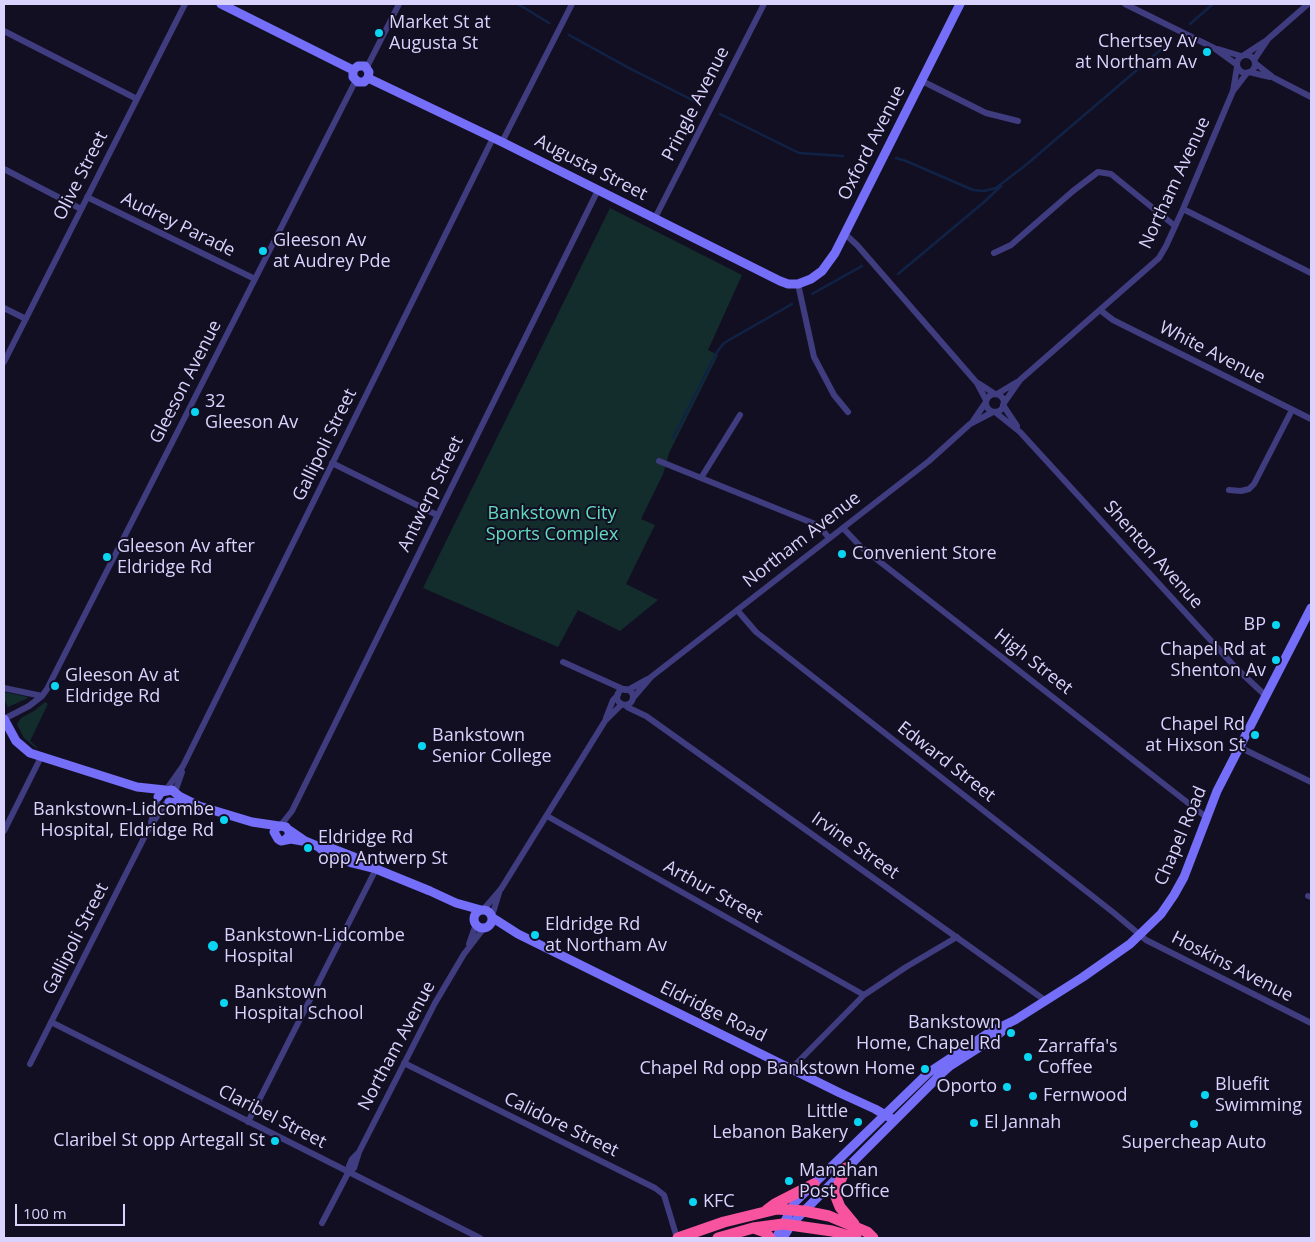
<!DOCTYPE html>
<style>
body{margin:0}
#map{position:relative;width:1315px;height:1242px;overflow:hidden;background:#130f23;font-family:"Open Sans",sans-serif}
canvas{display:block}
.frame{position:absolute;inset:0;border:5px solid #d9d3fd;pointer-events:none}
.scale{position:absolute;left:15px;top:1204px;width:110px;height:22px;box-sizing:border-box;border:2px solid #d9d3fd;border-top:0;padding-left:6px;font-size:15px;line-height:18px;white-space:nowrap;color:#d9d3fd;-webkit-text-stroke:4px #130f23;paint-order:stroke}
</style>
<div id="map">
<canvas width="1315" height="1242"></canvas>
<div class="frame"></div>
<div class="scale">100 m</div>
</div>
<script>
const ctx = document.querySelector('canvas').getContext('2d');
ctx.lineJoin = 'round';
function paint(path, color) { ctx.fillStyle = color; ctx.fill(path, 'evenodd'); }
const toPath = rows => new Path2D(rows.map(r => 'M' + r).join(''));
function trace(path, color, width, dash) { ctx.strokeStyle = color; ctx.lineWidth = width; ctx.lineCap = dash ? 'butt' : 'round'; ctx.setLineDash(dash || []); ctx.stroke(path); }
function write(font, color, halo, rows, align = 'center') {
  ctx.font = font + ' "Open Sans",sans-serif'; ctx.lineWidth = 4; ctx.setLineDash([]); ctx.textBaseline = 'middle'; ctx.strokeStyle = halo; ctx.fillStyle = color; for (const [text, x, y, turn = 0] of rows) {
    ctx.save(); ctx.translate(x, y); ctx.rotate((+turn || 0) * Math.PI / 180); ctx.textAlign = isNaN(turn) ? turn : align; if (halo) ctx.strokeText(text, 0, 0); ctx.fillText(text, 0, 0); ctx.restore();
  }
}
const green = toPath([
 [610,208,742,275,708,350,718,355,669,453,663,474,641,519,655,525,626,584,658,600,620,631,578,610,558,647,423,588],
 [4,692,28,697,28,698,8,707,4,699],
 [45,702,48,704,30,741,37,747,36,748,24,738,17,724,21,718,34,711]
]);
const stream = toPath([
 [518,4,549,23],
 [1190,24,1213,4],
 [569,35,629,68,700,104],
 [720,114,799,153,843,156],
 [896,158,906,161,973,190,984,191,996,188,1027,164,1172,40],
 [898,274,983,203,1001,186],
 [812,294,862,266],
 [673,438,717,352,724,343,792,304]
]);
const street = toPath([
 [1125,4,1214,48,1236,64],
 [4,31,137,99],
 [1218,49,1241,56],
 '1237 64a9 9 0 1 1 18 0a9 9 0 1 1-18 0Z',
 [1244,55,1267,40],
 [1254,60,1268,39,1308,4],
 [1255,63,1274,78,1311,97],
 [367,67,399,4],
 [1249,72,1270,77],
 [922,81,986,113,1018,121],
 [1234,90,1247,73],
 [502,142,572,4],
 [4,169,81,209],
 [87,197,255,279],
 [1183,209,1311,273],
 [655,218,764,4],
 [845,234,857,245,977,383,986,400],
 [994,253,1011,245,1073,191,1098,172,1111,174,1175,226],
 [798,284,814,357,834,395,848,412],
 [4,308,26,319],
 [1100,310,1113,320,1311,419],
 [4,362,185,4],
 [978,383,995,394],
 [997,394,1017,382],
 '986 403a9 9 0 1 1 18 0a9 9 0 1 1-18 0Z',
 [1004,403,1020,380,1159,258,1166,246,1183,209,1233,91,1237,67],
 [1003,405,1017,426],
 [995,412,1020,432,1236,668,1266,696],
 [973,421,986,402],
 [659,461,815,524,821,528,829,538],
 [332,463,437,515],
 [701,478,740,415],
 [1229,490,1241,491,1249,489,1254,484,1292,410],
 [843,528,861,547,1206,817],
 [737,610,756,632,1114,913,1146,940,1311,1023],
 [563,662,625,690],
 [4,688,42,696],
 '617 697a8 8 0 1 1 16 0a8 8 0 1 1-16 0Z',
 [628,690,648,679],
 [633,698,651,677,929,461,970,424,993,412],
 [625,705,629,708,646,716,1046,1001],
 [606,718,613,700,618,695],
 [4,719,29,706,42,696,47,689,356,80],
 [1239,747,1311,782],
 [166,790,183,766,493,138],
 [175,792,182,772],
 [547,816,864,995],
 [151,822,158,798],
 [280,826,292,811,598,190],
 [4,831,41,757],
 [1308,896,1311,897],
 [483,910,501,889,605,721,622,704],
 [492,916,499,893],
 [469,944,476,924],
 [51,1022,480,1238],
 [404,1063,655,1188,664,1195,677,1238],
 [30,1064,149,828,167,802],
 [791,1069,864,995,906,967,957,937],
 [248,1122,376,869],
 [348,1173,349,1166,352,1159,359,1152],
 [322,1223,348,1173,354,1168,359,1152,435,1003,464,954,484,928]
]);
const secondary = toPath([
 [221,4,353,70],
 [353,70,358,66,365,66,369,72,368,78],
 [353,70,353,77,358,82,364,82,368,78],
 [368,78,502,142,780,281,788,284,798,284,811,279,822,271,835,253,960,4],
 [4,719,16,741,30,753,137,787,165,790],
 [158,797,161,792,172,790,179,796,199,806,252,822,279,826],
 [169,802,192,805],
 [289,830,305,841,317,846,328,847,354,857,367,864],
 [285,840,289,836,289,831,286,827,280,826,276,828,274,832,278,839,281,841,291,839,302,841],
 [317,846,326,853,352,863,376,869,430,891,456,903,481,910],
 '474 919a9 9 0 1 1 18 0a9 9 0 1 1-18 0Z',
 [493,918,518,934,840,1093,875,1109,894,1120],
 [776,1238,795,1202,928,1073,990,1032,1015,1020,1083,977,1130,944,1161,914,1174,895,1184,877,1217,791,1311,608],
 [783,1238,791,1225,804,1211,940,1075,950,1066,994,1038,1007,1027]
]);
const highway = toPath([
 [846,1168,837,1188,836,1197,840,1207,854,1224],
 [767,1210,775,1204,814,1184],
 [754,1228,765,1232,770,1238],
 [678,1238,724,1222,777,1209,804,1211,829,1216,867,1232,873,1238],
 [718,1238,753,1228,783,1224,832,1231,856,1238]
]);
const markers = [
 [379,33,5,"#0ad5f2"],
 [1207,52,5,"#0ad5f2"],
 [263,251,5,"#0ad5f2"],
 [195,412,5,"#0ad5f2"],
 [842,554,5,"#0ad5f2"],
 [107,557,5,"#0ad5f2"],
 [1276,625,5,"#0ad5f2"],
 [1276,660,5,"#0ad5f2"],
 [55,686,5,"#0ad5f2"],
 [1255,735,5,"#0ad5f2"],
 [422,746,5,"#0ad5f2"],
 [224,820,5,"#0ad5f2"],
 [308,848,5,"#0ad5f2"],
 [535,935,5,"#0ad5f2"],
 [213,946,6,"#0ad5f2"],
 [224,1003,5,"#0ad5f2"],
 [1011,1033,5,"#0ad5f2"],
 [1028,1057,5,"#0ad5f2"],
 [925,1069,5,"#0ad5f2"],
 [1007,1087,5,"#0ad5f2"],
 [1205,1095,5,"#0ad5f2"],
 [1033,1096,5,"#0ad5f2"],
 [858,1122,5,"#0ad5f2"],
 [974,1123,5,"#0ad5f2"],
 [1194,1124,5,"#0ad5f2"],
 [275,1141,5,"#0ad5f2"],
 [789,1181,5,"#0ad5f2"],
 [693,1202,5,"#0ad5f2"]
];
const poiNames = [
 ["Market St at",389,23],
 ["Augusta St",389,44],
 ["Chertsey Av",1197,42,"right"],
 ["at Northam Av",1197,63,"right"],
 ["Gleeson Av",273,241],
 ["at Audrey Pde",273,262],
 ["32",205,402],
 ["Gleeson Av",205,423],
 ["Gleeson Av after",117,547],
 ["Eldridge Rd",117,568],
 ["Convenient Store",852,554],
 ["BP",1266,625,"right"],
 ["Chapel Rd at",1266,650,"right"],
 ["Shenton Av",1266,671,"right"],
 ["Gleeson Av at",65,676],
 ["Eldridge Rd",65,697],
 ["Chapel Rd",1245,725,"right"],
 ["at Hixson St",1245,746,"right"],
 ["Bankstown",432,736],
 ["Senior College",432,757],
 ["Bankstown-Lidcombe",214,810,"right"],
 ["Hospital, Eldridge Rd",214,831,"right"],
 ["Eldridge Rd",318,838],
 ["opp Antwerp St",318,859],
 ["Eldridge Rd",545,925],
 ["at Northam Av",545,946],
 ["Bankstown-Lidcombe",224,936],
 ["Hospital",224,957],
 ["Bankstown",234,993],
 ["Hospital School",234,1014],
 ["Bankstown",1001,1023,"right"],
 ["Home, Chapel Rd",1001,1044,"right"],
 ["Zarraffa's",1038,1047],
 ["Coffee",1038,1068],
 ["Chapel Rd opp Bankstown Home",915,1069,"right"],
 ["Bluefit",1215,1085],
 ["Swimming",1215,1106],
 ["Oporto",997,1087,"right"],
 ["Fernwood",1043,1096],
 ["Little",848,1112,"right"],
 ["Lebanon Bakery",848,1133,"right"],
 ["El Jannah",984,1123],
 ["Claribel St opp Artegall St",265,1141,"right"],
 ["Supercheap Auto",1194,1143,"center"],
 ["Manahan",799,1171],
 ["Post Office",799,1192],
 ["KFC",703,1202]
];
const streetNames = [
 ["Pringle Avenue",696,104,-63],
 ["Oxford Avenue",872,143,-63],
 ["Augusta Street",591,168,27],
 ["Olive Street",81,176,-63],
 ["Northam Avenue",1175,183,-65],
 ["Audrey Parade",178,225,26],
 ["White Avenue",1212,353,27],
 ["Gleeson Avenue",186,382,-63],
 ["Gallipoli Street",325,445,-64],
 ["Antwerp Street",431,494,-64],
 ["Northam Avenue",802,540,-38],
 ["Shenton Avenue",1153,555,48],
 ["High Street",1033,662,38],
 ["Edward Street",946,762,38],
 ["Chapel Road",1181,836,-67],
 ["Irvine Street",855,846,35],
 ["Arthur Street",713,892,29],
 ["Gallipoli Street",76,939,-63],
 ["Hoskins Avenue",1232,967,27],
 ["Eldridge Road",713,1012,26],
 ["Northam Avenue",397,1046,-62],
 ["Claribel Street",272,1117,27],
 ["Calidore Street",561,1125,26]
];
const parkNames = [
 ["Bankstown City",552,514],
 ["Sports Complex",552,535]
];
paint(green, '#122d2c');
trace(stream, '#102346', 2.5);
trace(street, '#403c80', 6);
trace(secondary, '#756ef9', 9);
trace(highway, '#f8539e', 11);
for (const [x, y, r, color] of markers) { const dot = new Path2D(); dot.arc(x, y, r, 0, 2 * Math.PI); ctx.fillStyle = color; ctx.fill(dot); trace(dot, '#130f23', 2); }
write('18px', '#d9d3fd', '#130f23', poiNames, 'left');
write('18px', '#d9d3fd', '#130f23', streetNames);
write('18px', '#62dabf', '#130f23', parkNames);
</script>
